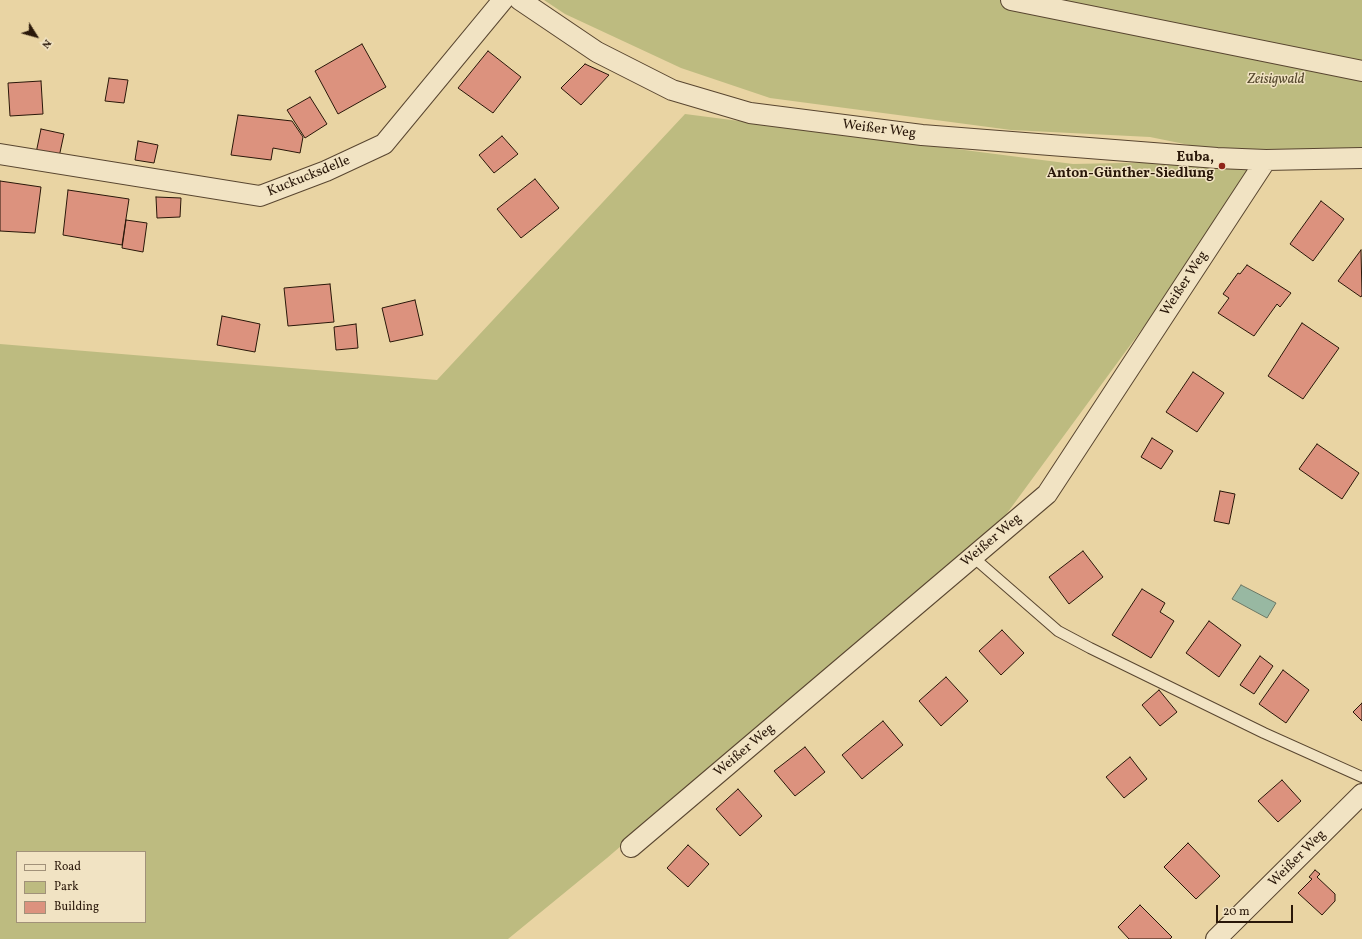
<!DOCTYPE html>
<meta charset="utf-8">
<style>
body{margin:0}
#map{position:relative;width:1362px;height:939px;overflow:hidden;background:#e9d4a3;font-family:Vollkorn,serif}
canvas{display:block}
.legend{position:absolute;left:16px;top:851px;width:130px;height:72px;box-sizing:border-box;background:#f1e3c3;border:1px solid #a19179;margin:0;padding:5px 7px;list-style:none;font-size:12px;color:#291709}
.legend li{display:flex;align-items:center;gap:8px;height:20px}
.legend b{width:20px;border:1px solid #a19179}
.north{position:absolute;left:16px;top:16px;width:40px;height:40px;-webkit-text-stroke:3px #f1e3c3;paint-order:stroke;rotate:127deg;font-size:11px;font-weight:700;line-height:16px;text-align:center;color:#291709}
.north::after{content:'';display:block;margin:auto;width:14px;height:18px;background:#291709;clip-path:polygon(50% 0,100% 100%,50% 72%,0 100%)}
.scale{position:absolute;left:1216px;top:905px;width:77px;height:18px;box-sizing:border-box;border:2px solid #291709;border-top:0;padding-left:5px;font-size:12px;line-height:14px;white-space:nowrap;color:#291709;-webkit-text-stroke:3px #f1e3c3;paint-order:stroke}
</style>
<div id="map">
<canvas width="1362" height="939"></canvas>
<ul class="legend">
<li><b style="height:5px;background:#f1e3c3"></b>Road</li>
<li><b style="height:11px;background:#bdbb80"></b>Park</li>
<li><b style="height:11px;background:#dc927e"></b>Building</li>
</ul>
<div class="north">N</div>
<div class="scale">20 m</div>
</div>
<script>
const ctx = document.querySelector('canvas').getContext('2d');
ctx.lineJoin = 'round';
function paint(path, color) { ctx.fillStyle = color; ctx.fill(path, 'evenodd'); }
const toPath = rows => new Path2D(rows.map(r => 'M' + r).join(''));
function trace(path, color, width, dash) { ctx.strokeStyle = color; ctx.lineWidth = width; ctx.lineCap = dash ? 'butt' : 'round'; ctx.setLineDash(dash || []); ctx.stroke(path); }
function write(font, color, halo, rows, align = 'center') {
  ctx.font = font + ' Vollkorn,serif'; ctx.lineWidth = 3; ctx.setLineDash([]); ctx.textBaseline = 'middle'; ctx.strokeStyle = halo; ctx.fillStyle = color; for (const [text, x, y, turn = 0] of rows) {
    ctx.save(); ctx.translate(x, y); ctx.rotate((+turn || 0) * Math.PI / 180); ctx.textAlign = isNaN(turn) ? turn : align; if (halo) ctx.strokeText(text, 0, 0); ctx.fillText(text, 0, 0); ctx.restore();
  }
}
const green = toPath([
 [544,0,1362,0,1362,158,1266,160,1005,516,607,858,508,939,0,939,0,344,437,380,685,114,1073,164,1263,160,1150,137,1011,130,770,98,681,68,565,14],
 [17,852,145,852,145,922,17,922]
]);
const water = toPath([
 [1241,585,1276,603,1267,618,1232,599,1241,585]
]);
const building = toPath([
 [362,44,386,87,338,114,315,71,362,44],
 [488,51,521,77,493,113,458,88,488,51],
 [585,64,609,75,581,105,561,88,585,64],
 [109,78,128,80,124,103,105,101,109,78],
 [41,81,43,114,10,116,8,83,41,81],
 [310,97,327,124,305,138,287,110,310,97],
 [238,115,292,121,303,137,300,153,273,148,271,160,231,155,238,115],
 [41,129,64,134,59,157,36,153,41,129],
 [502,136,518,154,494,173,479,155,502,136],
 [138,141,158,145,154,163,135,160,138,141],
 [535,179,559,208,521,238,497,209,535,179],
 [0,181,41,187,35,233,0,231,0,181],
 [68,190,129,199,122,245,63,235,68,190],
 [156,197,181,198,180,217,157,218,156,197],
 [1321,201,1344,219,1313,261,1290,244,1321,201],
 [126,220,147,223,143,252,122,248,126,220],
 [1361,250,1362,295,1361,297,1338,281,1361,250],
 [1247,265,1291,293,1280,307,1277,304,1254,336,1218,313,1229,298,1223,294,1238,273,1240,274,1247,265],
 [330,284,334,322,288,326,284,288,330,284],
 [415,300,423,335,390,342,382,308,415,300],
 [222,316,260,324,255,352,217,345,222,316],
 [1302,323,1339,348,1303,399,1268,376,1302,323],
 [356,324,358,348,336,350,334,327,356,324],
 [1193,372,1224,393,1197,432,1166,412,1193,372],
 [1152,438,1173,451,1161,469,1141,457,1152,438],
 [1317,444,1359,473,1342,499,1299,469,1317,444],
 [1220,491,1235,494,1229,524,1214,521,1220,491],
 [1083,551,1103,577,1069,604,1049,577,1083,551],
 [1142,589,1165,603,1160,612,1174,621,1151,658,1112,635,1142,589],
 [1209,621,1241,645,1219,677,1186,653,1209,621],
 [1002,630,1024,653,1001,675,979,651,1002,630],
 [1260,656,1273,666,1254,694,1240,685,1260,656],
 [1283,670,1309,690,1286,723,1259,704,1283,670],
 [946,677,968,701,941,726,919,701,946,677],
 [1159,690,1177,712,1160,726,1142,705,1159,690],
 [1362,703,1362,721,1353,712,1362,703],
 [883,721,903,745,862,779,842,755,883,721],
 [805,747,825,772,795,796,774,771,805,747],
 [1130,757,1147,779,1124,798,1106,777,1130,757],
 [1282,780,1301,801,1278,822,1258,801,1282,780],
 [738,789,762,816,740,836,716,809,738,789],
 [1188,843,1220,876,1196,899,1164,867,1188,843],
 [688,845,709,864,688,887,667,868,688,845],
 [1315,870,1320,874,1317,877,1335,894,1335,901,1322,915,1298,893,1312,879,1309,877,1315,870],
 [1140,905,1172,937,1170,939,1129,939,1118,927,1140,905]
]);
const lane = toPath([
 [973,557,1058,631,1090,648,1264,733,1362,777]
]);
const street = toPath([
 [520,0,597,52,672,90,750,113,922,135,1217,158,1266,160,1362,158],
 [1011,0,1362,71],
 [0,154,260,196,326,171,384,144,503,0],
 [631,847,1047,494,1266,160],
 [1216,939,1362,794]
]);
const markers = [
 [1222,166,4,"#8f2418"]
];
const parkNames = [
 ["Zeisigwald",1276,80]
];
const streetNames = [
 ["Weißer Weg",879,130,7],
 ["Kuckucksdelle",309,177,-22],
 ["Weißer Weg",1185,284,-57],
 ["Weißer Weg",992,541,-40],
 ["Weißer Weg",745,751,-40],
 ["Weißer Weg",1298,859,-45]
];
const poiNames = [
 ["Euba,",1214,158],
 ["Anton-Günther-Siedlung",1214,174]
];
paint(green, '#bdbb80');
paint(water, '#98b8a2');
trace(water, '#6c7865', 1);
paint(building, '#dc927e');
trace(building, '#291709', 1);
trace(lane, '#594630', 12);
trace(street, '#594630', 22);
trace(lane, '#f1e3c3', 10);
trace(street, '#f1e3c3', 20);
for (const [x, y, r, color] of markers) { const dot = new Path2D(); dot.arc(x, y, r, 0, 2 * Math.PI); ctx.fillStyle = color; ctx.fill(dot); trace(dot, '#f1e3c3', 1.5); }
write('italic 14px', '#55482d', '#f1e3c3', parkNames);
write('14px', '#291709', '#f1e3c3', streetNames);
write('bold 14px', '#291709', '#f1e3c3', poiNames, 'right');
</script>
